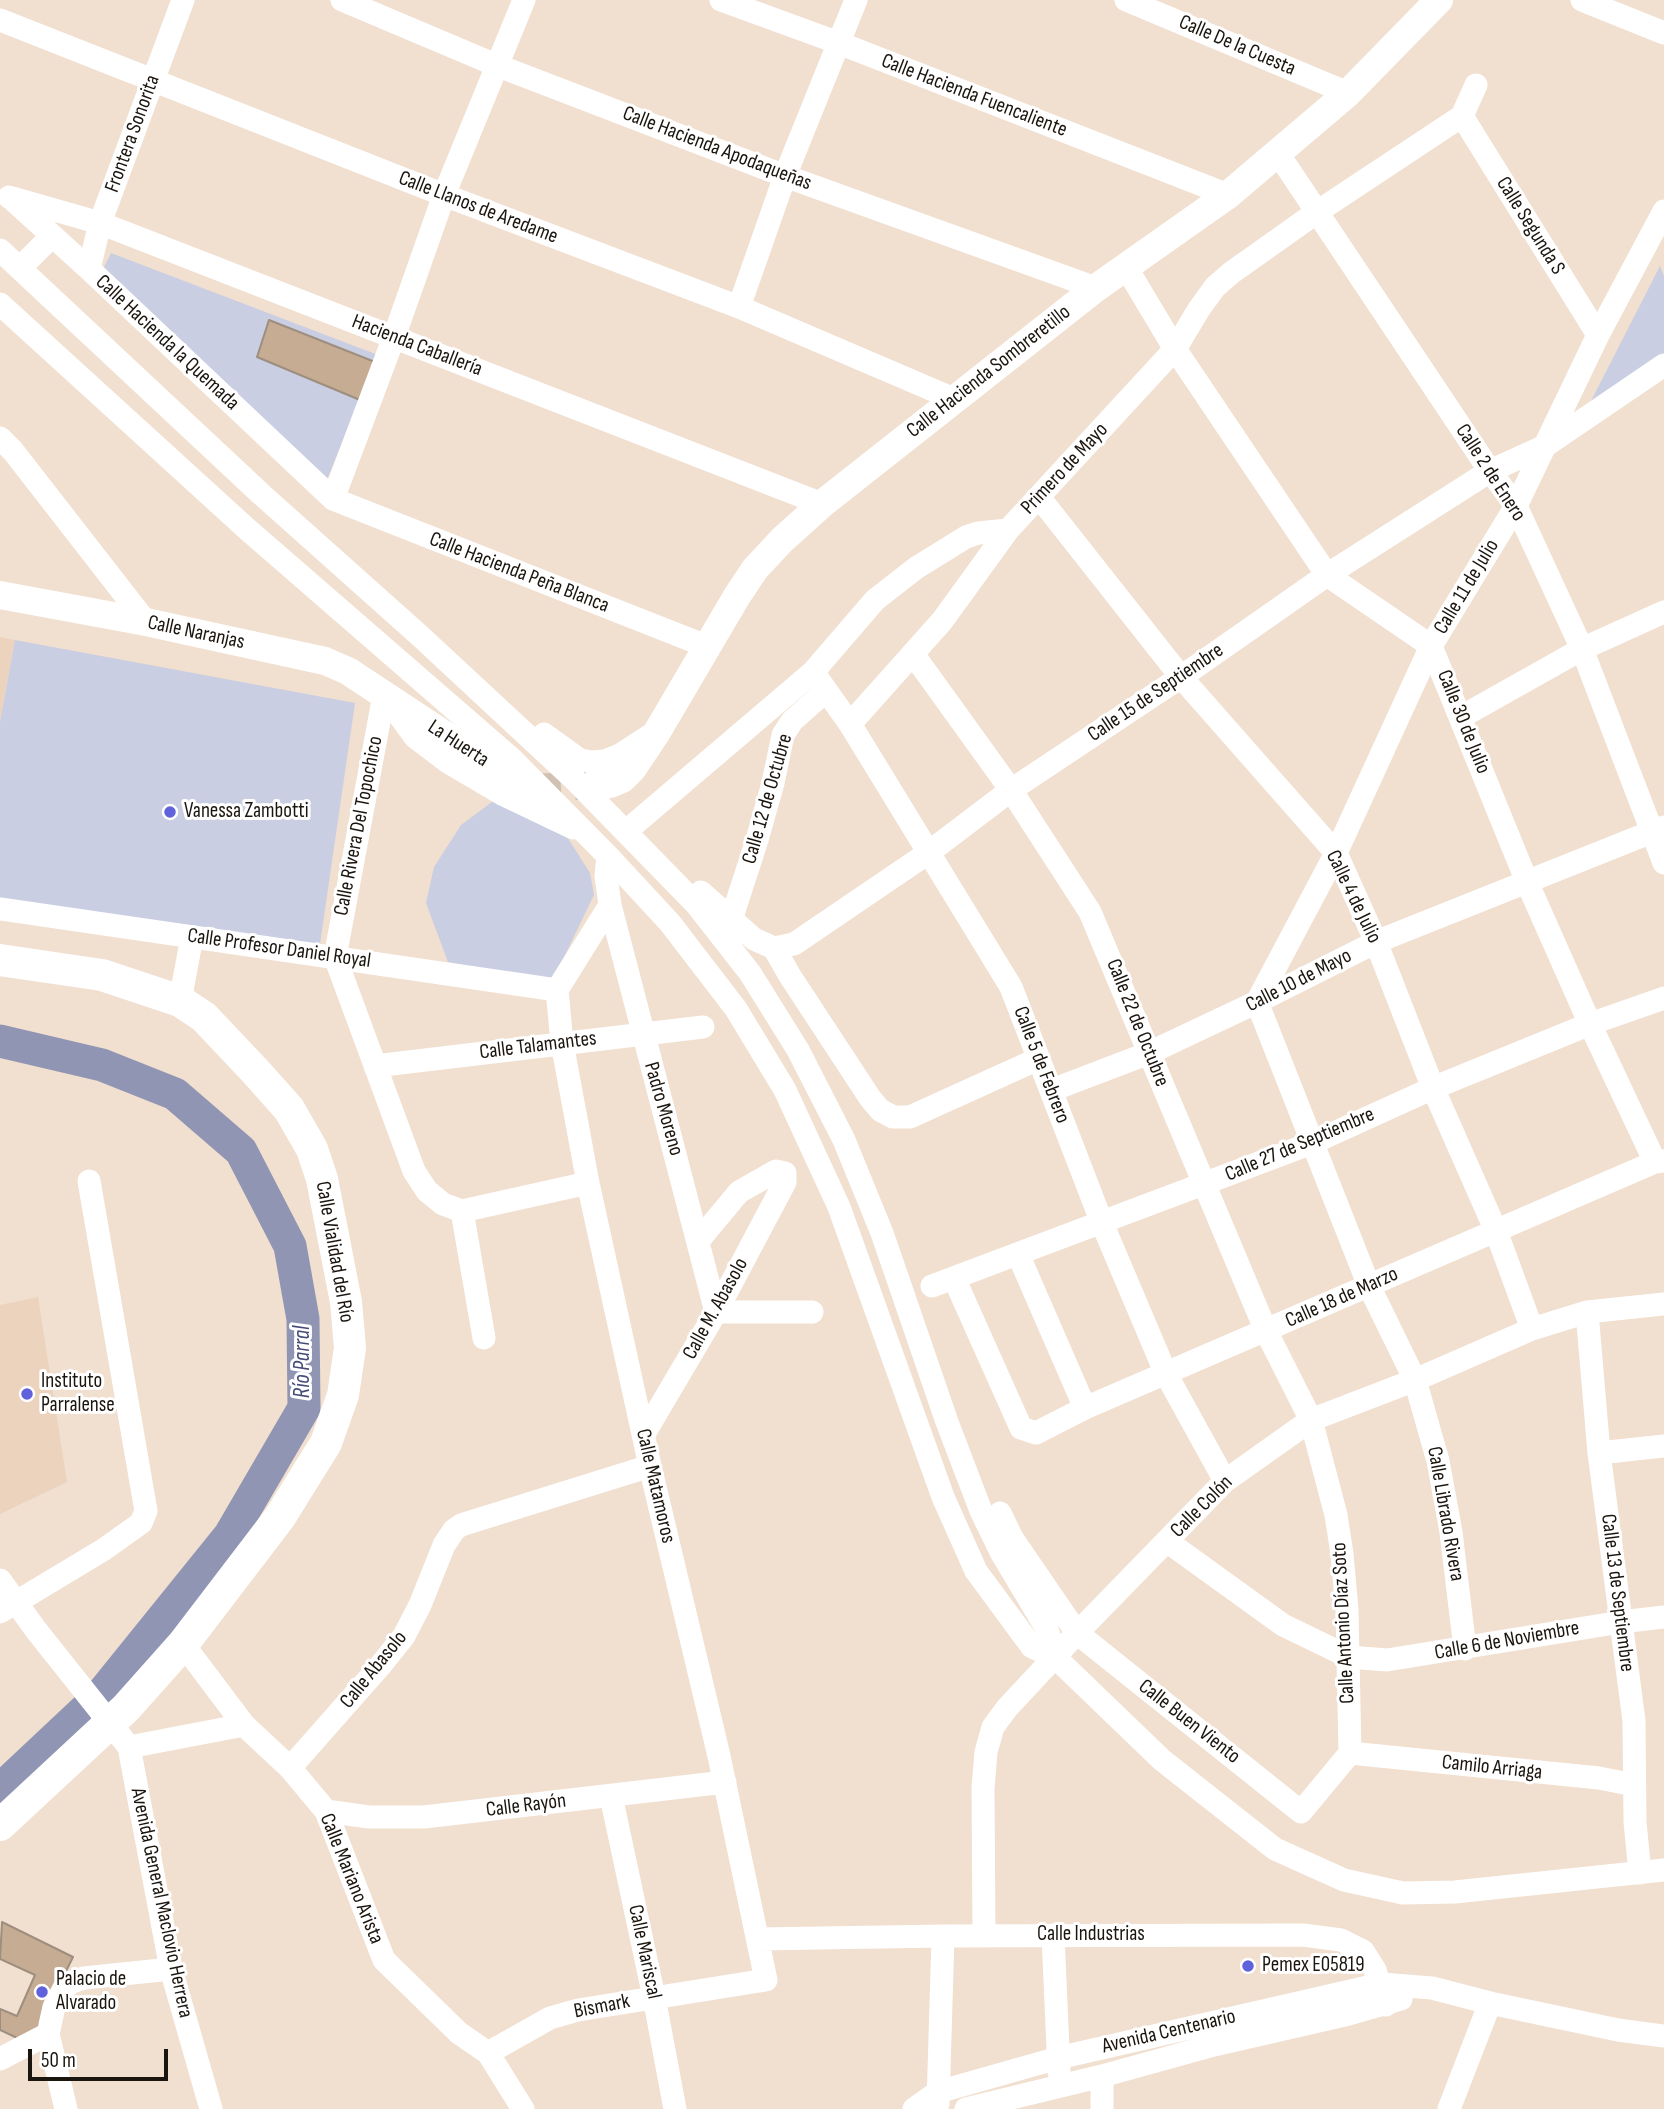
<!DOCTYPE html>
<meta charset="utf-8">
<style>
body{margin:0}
#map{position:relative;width:1664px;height:2109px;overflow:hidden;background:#f1dfcf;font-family:"Sofia Sans Condensed",sans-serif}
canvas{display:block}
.scale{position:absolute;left:28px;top:2049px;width:140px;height:32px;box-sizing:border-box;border:4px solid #1b150f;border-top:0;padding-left:9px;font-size:21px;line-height:24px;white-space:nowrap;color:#1b150f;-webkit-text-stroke:5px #fff;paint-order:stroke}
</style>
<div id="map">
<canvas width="1664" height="2109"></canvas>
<div class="scale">50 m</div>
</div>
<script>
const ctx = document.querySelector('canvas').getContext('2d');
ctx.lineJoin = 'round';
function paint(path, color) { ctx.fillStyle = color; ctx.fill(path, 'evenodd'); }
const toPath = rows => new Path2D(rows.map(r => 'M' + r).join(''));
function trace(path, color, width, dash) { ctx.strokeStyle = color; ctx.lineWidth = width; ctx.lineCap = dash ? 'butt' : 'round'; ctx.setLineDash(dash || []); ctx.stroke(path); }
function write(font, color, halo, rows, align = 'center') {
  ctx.font = font + ' "Sofia Sans Condensed",sans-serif'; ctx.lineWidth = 6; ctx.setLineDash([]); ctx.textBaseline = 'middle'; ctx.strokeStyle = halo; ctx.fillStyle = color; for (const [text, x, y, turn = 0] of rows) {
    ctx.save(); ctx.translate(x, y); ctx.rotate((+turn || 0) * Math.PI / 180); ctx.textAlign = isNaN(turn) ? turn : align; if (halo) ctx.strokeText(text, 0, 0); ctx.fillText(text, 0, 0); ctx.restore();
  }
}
const built = toPath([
 [0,637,15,640,0,722],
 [38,1297,67,1482,0,1514,0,1305]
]);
const green = toPath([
 [111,253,378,355,326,482,99,277],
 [1660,266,1664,276,1664,356,1590,403],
 [15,640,355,703,319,951,0,902,0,722],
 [500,796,554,816,590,873,594,895,552,982,448,962,426,903,434,867,461,825]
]);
const river = toPath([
 [0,1041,102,1065,175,1094,241,1151,290,1246,303,1319,304,1408,230,1535,100,1696,0,1790]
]);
const building = toPath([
 [269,320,375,362,360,400,257,357,269,320],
 [2,1922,73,1957,30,2044,0,2030,0,2009,17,2016,35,1975,0,1959,2,1922]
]);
const tertiaryTunnel = toPath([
 [533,788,593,785]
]);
const minor = toPath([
 [342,0,496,65,785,176,1096,288],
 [721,0,839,43,1228,195],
 [1126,0,1348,93],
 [1582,0,1664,33],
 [0,20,444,195,739,307,954,399],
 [1462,116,1598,335],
 [1277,152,1490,471,1516,506,1582,649,1664,863],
 [9,197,100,223,822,504],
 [13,200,89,269,333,499,706,646],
 [0,250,261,494,419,635,573,778,696,904,750,973,798,1050,844,1140,882,1233,947,1422,981,1511,1001,1552,1047,1629,1055,1657],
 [1126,267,1175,349,1327,575,1431,646,1527,882,1590,1024,1655,1162],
 [20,268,52,236],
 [89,269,100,223,183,0],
 [0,304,247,529,513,760,608,856,670,923,736,1009,785,1090,839,1207,943,1497,976,1571,1032,1647,1055,1657,1162,1760,1275,1849,1344,1880,1403,1893,1455,1892,1664,1870],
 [739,307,785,176,856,0],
 [0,438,13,451,146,622],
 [1039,497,1181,677,1336,853,1376,942,1433,1088,1496,1231,1532,1329],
 [333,499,394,337,444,195,524,0],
 [913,654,1011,790,1090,912,1266,1331,1311,1420,1336,1515,1342,1554,1347,1610,1350,1753,1301,1812,1077,1633,1012,1538,1000,1513],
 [813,672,850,724,1011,987,1102,1223,1166,1374,1225,1481],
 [384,695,335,957,414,1171,427,1191,443,1204,462,1211,588,1183],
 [390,703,415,737,448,762,504,795,573,828],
 [1461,717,1582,649,1664,612],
 [850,724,942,621,1008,530],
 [544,734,580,760,592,762,605,761,620,755,654,733],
 [631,827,813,672,875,600,916,568,966,537,978,533,1008,530,1175,349,1199,309,1215,287,1231,273,1317,212,1462,116,1476,85],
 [608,856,606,876,610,905,716,1312,812,1312],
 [701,892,754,939,774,948,794,944,928,853,1011,790,1181,677,1327,575,1490,471,1545,446,1664,365],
 [0,909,557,990],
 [731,920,757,840,773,783,783,735,792,721,826,691],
 [774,948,790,976,870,1098,880,1110,893,1117,910,1117,1038,1059],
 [557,990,610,905],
 [180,1001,192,937],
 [375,1066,703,1027],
 [1052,1090,1149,1053,1257,1002,1376,942,1664,827],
 [462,1211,484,1338],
 [1018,1254,1085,1408],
 [954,1278,1021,1428,1036,1433,1085,1408,1655,1162,1664,1161],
 [932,1286,1312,1143,1433,1088,1590,1024,1664,998],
 [1587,1312,1599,1453,1634,1721,1635,1822,1640,1873],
 [644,1434,716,1312,785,1182,785,1173,776,1171,739,1192,699,1240],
 [1599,1453,1664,1446],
 [1168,1542,1283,1625,1349,1657,1387,1660,1621,1622,1664,1617],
 [0,1580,36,1630,129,1747,171,1969,211,2109],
 [0,1612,103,1550,141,1523,146,1511,89,1181],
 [183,1644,244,1725,290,1768,326,1811,384,1960,459,2033,488,2053,523,2109],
 [1465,1649,1451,1532,1438,1461,1415,1380,1369,1286,1257,1002,1336,853,1431,646,1516,506,1598,335,1664,211],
 [129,1747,244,1725],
 [1350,1753,1599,1778,1634,1785],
 [290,1768,380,1666,404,1636,420,1605,444,1545,454,1530,461,1525,650,1466],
 [611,1796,654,1997,675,2109],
 [326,1811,369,1817,424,1817,725,1782],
 [1053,1935,1059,2072],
 [984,1936,983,1788,986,1752,993,1727,1007,1708,1077,1633,1225,1481,1311,1420,1415,1380,1532,1329,1587,1312,1664,1304],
 [758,1939,943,1936,1303,1935,1341,1940,1363,1951,1375,1970,1386,2005],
 [488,2053,550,2018,578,2010,766,1980,719,1756,650,1466,588,1183,562,1043,557,990],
 [0,2059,48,2034],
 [938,2104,943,1936],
 [66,2109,48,2034,54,2007,64,1988,72,1982,84,1978,171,1969],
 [914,2109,938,2092,1058,2058,1381,1984,1432,1988,1490,2003,1618,2030,1664,2036],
 [966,2109,1102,2076,1214,2045,1349,2014,1401,1999],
 [1102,2109,1102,2076],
 [1449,2109,1490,2003]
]);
const tertiary = toPath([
 [0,595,146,622,325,661,348,671,513,780,533,788],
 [593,785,610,784,622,779,633,768,657,732,737,596,755,569,782,540,822,504,1096,288,1228,195,1348,93,1439,0]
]);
const secondary = toPath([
 [0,960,102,975,180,1001,204,1017,256,1072,289,1109,312,1149,322,1179,346,1302,350,1348,343,1395,326,1443,280,1517,183,1644,126,1708,0,1825]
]);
const markers = [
 [170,812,7,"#6062db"],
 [27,1394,7,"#6062db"],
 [1248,1966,7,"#6062db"],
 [42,1992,7,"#6062db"]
];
const streetNames = [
 ["Calle De la Cuesta",1237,46,23],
 ["Calle Hacienda Fuencaliente",974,96,21],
 ["Frontera Sonorita",133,134,-70],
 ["Calle Hacienda Apodaqueñas",717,149,21],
 ["Calle Llanos de Aredame",478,208,21],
 ["Calle Segunda S",1530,226,58],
 ["Calle Hacienda la Quemada",167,343,43],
 ["Hacienda Caballería",417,346,21],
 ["Calle Hacienda Sombreretillo",989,372,-38],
 ["Primero de Mayo",1065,469,-47],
 ["Calle 2 de Enero",1490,473,57],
 ["Calle Hacienda Peña Blanca",519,573,21],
 ["Calle 11 de Julio",1467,587,-59],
 ["Calle Naranjas",196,633,12],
 ["Calle 15 de Septiembre",1156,693,-34],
 ["Calle 30 de Julio",1463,722,68],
 ["La Huerta",458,744,33],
 ["Calle 12 de Octubre",768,799,-74],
 ["Calle Rivera Del Topochico",359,826,-79],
 ["Calle 4 de Julio",1353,897,64],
 ["Calle Profesor Daniel Royal",279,949,8],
 ["Calle 10 de Mayo",1299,981,-27],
 ["Calle 22 de Octubre",1137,1023,68],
 ["Calle Talamantes",538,1046,-7],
 ["Calle 5 de Febrero",1041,1065,69],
 ["Padro Moreno",663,1109,74],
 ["Calle 27 de Septiembre",1300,1145,-23],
 ["Calle Vialidad del Río",334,1252,80],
 ["Calle 18 de Marzo",1342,1298,-24],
 ["Calle M. Abasolo",716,1309,-61],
 ["Calle Matamoros",655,1486,77],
 ["Calle Colón",1202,1507,-45],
 ["Calle Librado Rivera",1445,1514,80],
 ["Calle 13 de Septiembre",1617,1593,83],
 ["Calle Antonio Díaz Soto",1344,1623,-93],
 ["Calle 6 de Noviembre",1507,1641,-10],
 ["Calle Abasolo",374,1670,-51],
 ["Calle Buen Viento",1189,1722,38],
 ["Camilo Arriaga",1492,1768,6],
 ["Calle Rayón",526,1806,-7],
 ["Calle Mariano Arista",351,1879,68],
 ["Avenida General Maclovio Herrera",161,1903,78],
 ["Calle Industrias",1091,1935],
 ["Calle Mariscal",644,1952,78],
 ["Bismark",602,2007,-11],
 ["Avenida Centenario",1169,2032,-13]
];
const poiNames = [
 ["Vanessa Zambotti",184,812],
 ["Instituto",41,1382],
 ["Parralense",41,1406],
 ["Pemex E05819",1262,1966],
 ["Palacio de",56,1980],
 ["Alvarado",56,2004]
];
const waterNames = [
 ["Río Parral",303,1362,-90]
];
paint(built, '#ebd3be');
paint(green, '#cacee2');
trace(river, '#9095b3', 33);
paint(building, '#c6ac93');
trace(building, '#9e8e7f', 2);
trace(tertiaryTunnel, '#d1c1b2', 28, [28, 14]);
trace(minor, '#fff', 23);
trace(tertiary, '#fff', 28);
trace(secondary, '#fff', 32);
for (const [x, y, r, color] of markers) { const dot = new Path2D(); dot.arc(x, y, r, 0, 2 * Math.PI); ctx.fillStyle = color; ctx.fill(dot); trace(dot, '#fff', 2.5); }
write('21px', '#1b150f', '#fff', streetNames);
write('21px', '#1b150f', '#fff', poiNames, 'left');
write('italic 23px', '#464b78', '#fff', waterNames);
</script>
